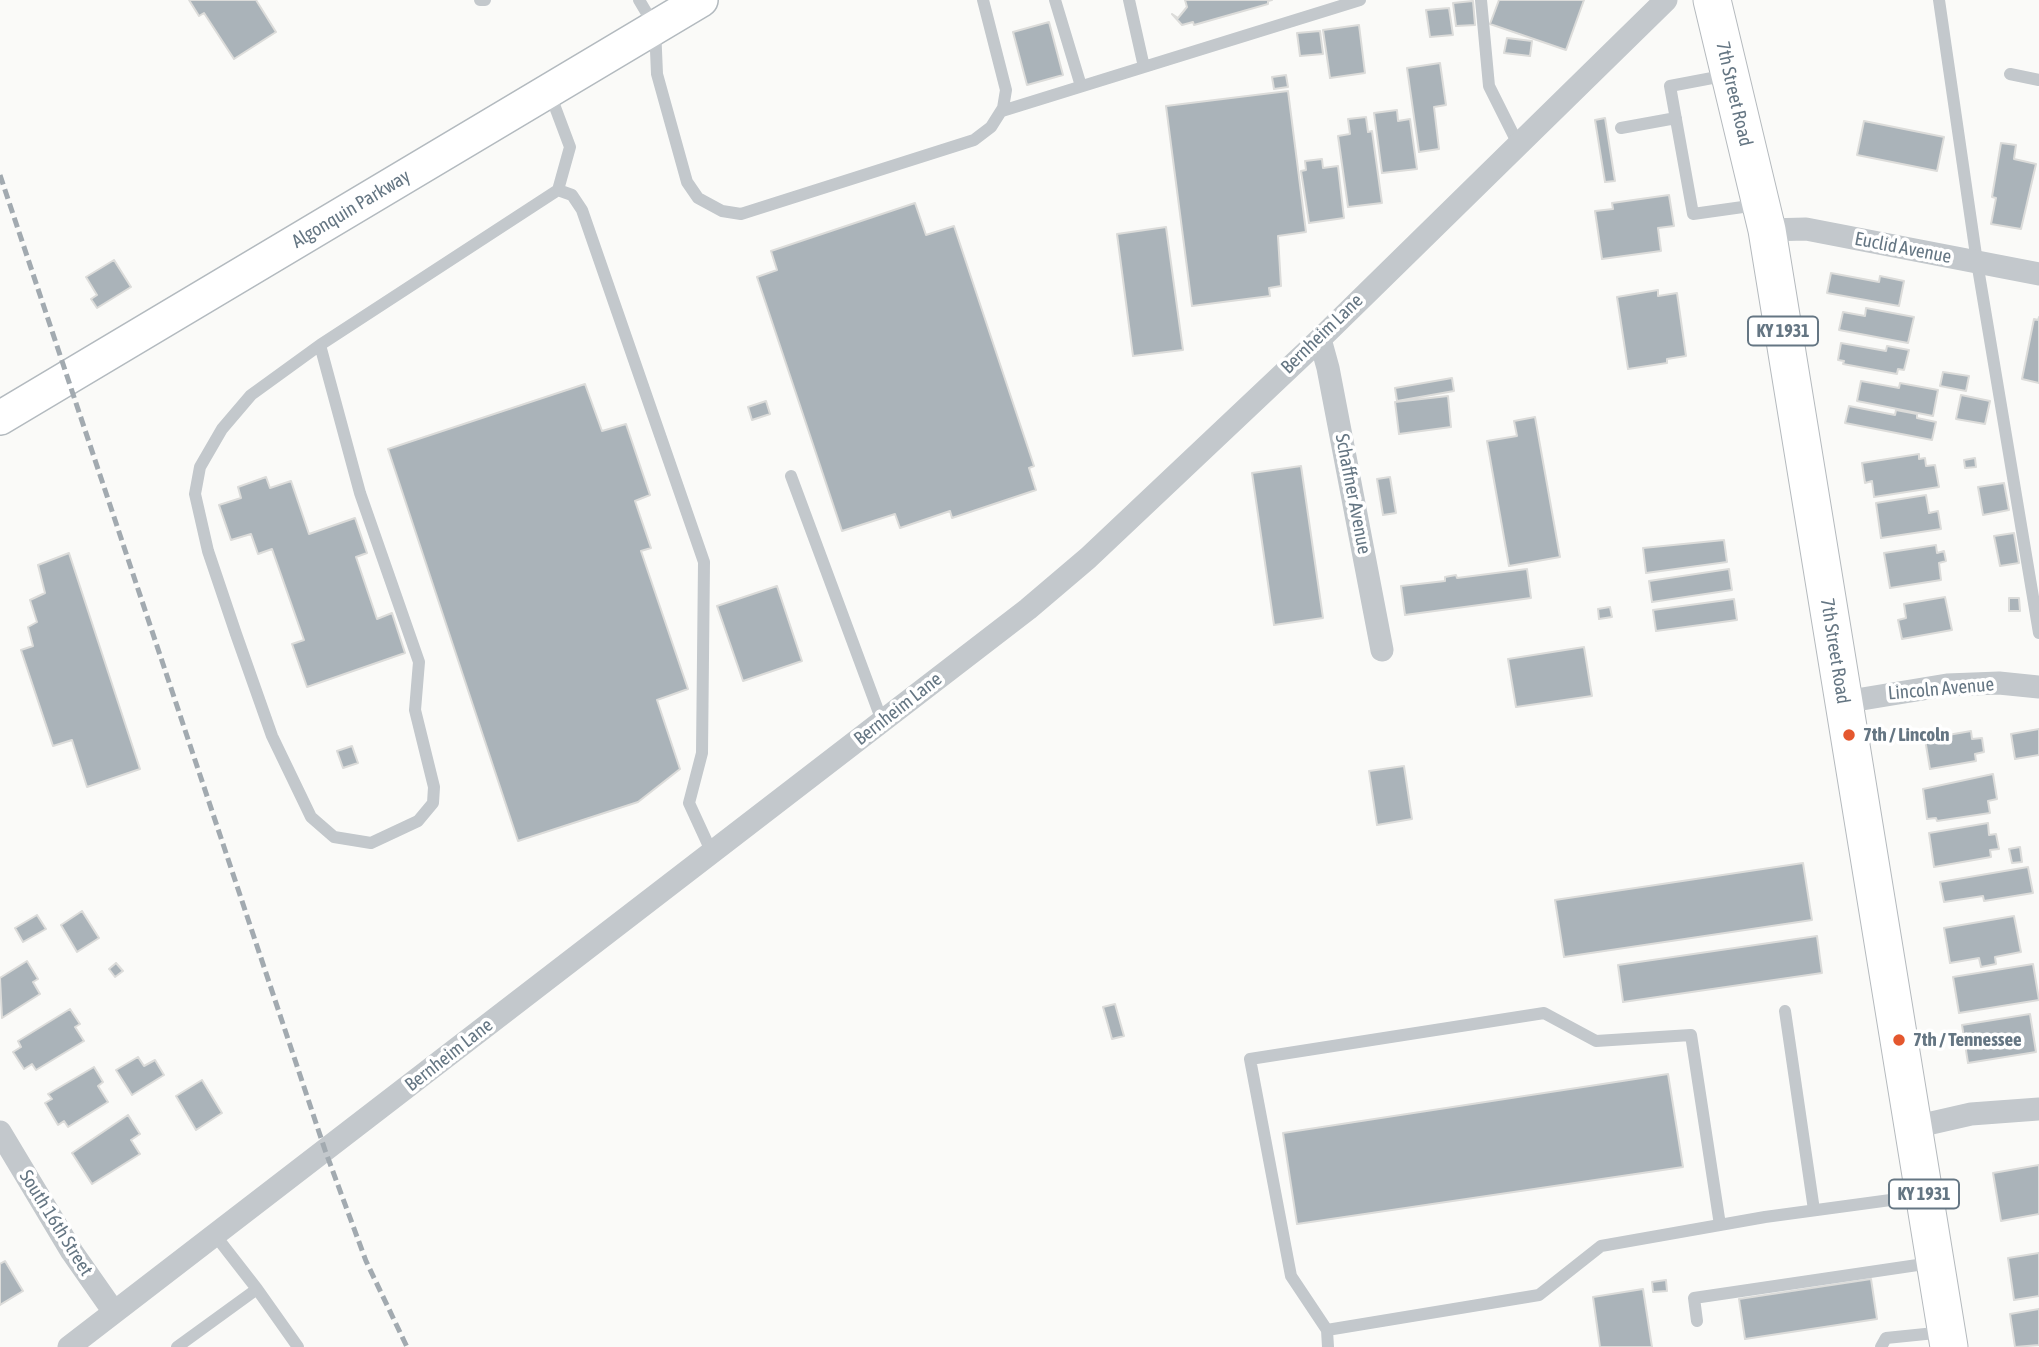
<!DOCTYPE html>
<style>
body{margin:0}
canvas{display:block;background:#fafaf8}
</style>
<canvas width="2039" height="1347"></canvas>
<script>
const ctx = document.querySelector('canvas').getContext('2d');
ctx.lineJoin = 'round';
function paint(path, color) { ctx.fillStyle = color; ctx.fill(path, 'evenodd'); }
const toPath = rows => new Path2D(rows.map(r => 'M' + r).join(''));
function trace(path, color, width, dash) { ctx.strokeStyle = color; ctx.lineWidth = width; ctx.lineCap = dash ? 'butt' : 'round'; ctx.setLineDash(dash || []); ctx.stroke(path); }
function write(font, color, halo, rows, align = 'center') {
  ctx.font = font + ' "Asap Condensed",sans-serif'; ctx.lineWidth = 7; ctx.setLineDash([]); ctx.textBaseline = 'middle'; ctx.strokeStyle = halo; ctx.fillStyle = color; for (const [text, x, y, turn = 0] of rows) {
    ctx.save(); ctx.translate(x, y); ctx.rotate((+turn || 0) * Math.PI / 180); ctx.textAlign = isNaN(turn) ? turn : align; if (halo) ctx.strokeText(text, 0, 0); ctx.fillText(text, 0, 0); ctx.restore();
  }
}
const building = toPath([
 [189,0,256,0,276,32,234,59,204,13,199,16,189,0],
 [1185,0,1272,0,1268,1,1268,4,1194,25,1193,22,1182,25,1172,14,1178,18,1187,7,1185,0],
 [1499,0,1584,0,1566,50,1490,24,1499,0],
 [1473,1,1475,25,1456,26,1453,3,1473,1],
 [1449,8,1453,35,1430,37,1426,10,1449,8],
 [1049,22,1063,75,1027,85,1013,32,1049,22],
 [1359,25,1365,73,1330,78,1323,30,1359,25],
 [1320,31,1323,54,1300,56,1297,33,1320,31],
 [1507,38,1532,41,1530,56,1504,53,1507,38],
 [1440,63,1446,105,1434,107,1439,149,1419,152,1407,68,1440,63],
 [1286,75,1288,87,1274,89,1272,77,1286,75],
 [1288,91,1306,232,1278,236,1281,286,1269,288,1270,296,1192,306,1166,106,1288,91],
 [1397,110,1398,121,1410,119,1417,169,1382,173,1374,113,1397,110],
 [1366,117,1368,132,1372,131,1382,203,1348,207,1338,136,1350,134,1348,119,1366,117],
 [1605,118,1615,181,1605,182,1595,120,1605,118],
 [1864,121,1944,137,1937,171,1857,155,1864,121],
 [2001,143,2016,145,2014,159,2036,164,2021,229,1991,224,1996,198,1992,197,2001,143],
 [1322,159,1323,168,1338,166,1344,218,1309,223,1301,171,1306,170,1305,161,1322,159],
 [1669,195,1674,226,1658,228,1661,251,1602,259,1595,211,1613,209,1612,203,1669,195],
 [915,203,926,235,954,226,1034,466,1029,468,1036,490,952,518,950,511,900,528,895,514,842,531,757,277,777,270,771,251,915,203],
 [1166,227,1183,350,1133,356,1117,234,1166,227],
 [114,260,131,287,97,308,91,299,97,295,86,277,114,260],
 [1831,273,1879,282,1880,276,1904,281,1899,306,1827,293,1831,273],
 [1658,290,1658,296,1677,293,1686,356,1667,359,1667,363,1628,369,1617,297,1658,290],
 [1866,308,1914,317,1908,343,1839,330,1843,312,1865,316,1866,308],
 [2039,317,2039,383,2022,379,2034,319,2038,320,2039,317],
 [1841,343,1886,351,1887,346,1909,350,1904,370,1898,369,1897,374,1843,364,1844,361,1838,360,1841,343],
 [1943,372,1969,376,1966,391,1940,386,1943,372],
 [1452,378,1454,391,1397,401,1395,388,1452,378],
 [1861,381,1899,388,1900,383,1938,390,1933,416,1857,401,1861,381],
 [585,384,602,431,626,424,650,495,635,501,651,548,641,551,688,689,657,700,680,769,638,802,518,841,388,449,585,384],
 [1961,395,1990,401,1985,424,1956,419,1961,395],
 [1448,396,1451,427,1399,434,1395,402,1448,396],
 [766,401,770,414,752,420,748,407,766,401],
 [1849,406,1895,415,1896,410,1917,414,1917,418,1936,422,1932,440,1845,423,1849,406],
 [1535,417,1560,557,1509,566,1487,441,1517,436,1514,421,1535,417],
 [1919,454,1919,459,1925,458,1926,466,1935,465,1939,487,1874,497,1872,481,1865,483,1862,463,1919,454],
 [1975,458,1976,467,1965,468,1964,460,1975,458],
 [1301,466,1323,618,1274,625,1252,473,1301,466],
 [266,477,270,488,291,481,309,534,355,518,367,553,356,557,377,619,392,613,405,653,307,687,292,644,304,640,272,549,258,554,251,534,231,540,219,505,241,498,238,487,266,477],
 [1390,477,1396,513,1383,515,1377,479,1390,477],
 [2004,483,2009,510,1983,515,1978,487,2004,483],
 [1926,495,1929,513,1938,511,1941,529,1881,538,1876,503,1926,495],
 [2014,533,2019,563,2000,566,1994,536,2014,533],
 [1724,540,1727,562,1646,573,1643,548,1724,540],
 [1936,545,1937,553,1944,551,1946,561,1939,563,1941,580,1890,588,1884,553,1936,545],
 [69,553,140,769,87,787,72,740,53,746,21,650,33,646,28,627,37,622,30,600,45,593,38,565,69,553],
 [1527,569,1531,598,1405,615,1401,586,1445,581,1445,577,1456,575,1457,578,1527,569],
 [1729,569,1732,590,1652,602,1649,581,1729,569],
 [777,586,802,661,743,681,717,606,777,586],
 [1945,597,1952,630,1902,639,1898,620,1906,618,1904,604,1945,597],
 [2009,598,2019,598,2020,611,2009,611,2009,598],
 [1734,599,1737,620,1656,631,1653,610,1734,599],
 [1610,607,1612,617,1599,619,1598,609,1610,607],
 [1584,647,1592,696,1516,707,1508,659,1584,647],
 [2039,729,2039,755,2015,759,2011,734,2039,729],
 [1971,731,1972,739,1982,738,1984,752,1975,754,1976,761,1930,769,1925,739,1971,731],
 [352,746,358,763,343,768,337,751,352,746],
 [1404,766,1412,819,1377,825,1369,771,1404,766],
 [1993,774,1997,799,1988,801,1990,813,1937,821,1936,818,1927,819,1923,789,1993,774],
 [1988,823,1989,835,1996,834,1999,849,1990,850,1991,857,1934,867,1929,833,1988,823],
 [2020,847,2022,862,2012,863,2009,849,2020,847],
 [1803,863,1812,920,1564,957,1555,900,1803,863],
 [2028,867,2033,893,1984,901,1983,896,1944,902,1940,882,2028,867],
 [82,911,99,938,77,952,61,925,82,911],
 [37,915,46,929,23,942,15,928,37,915],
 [2014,916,2021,952,1995,957,1996,964,1981,967,1979,958,1950,963,1944,928,2014,916],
 [1817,936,1822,973,1623,1002,1618,965,1817,936],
 [27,961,38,979,33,982,40,994,2,1018,0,978,27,961],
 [116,963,123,971,115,977,109,969,116,963],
 [2033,964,2039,1000,1959,1013,1953,977,2033,964],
 [1115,1004,1124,1036,1112,1039,1103,1007,1115,1004],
 [70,1009,80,1024,75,1027,84,1041,36,1070,32,1064,24,1069,13,1052,21,1047,18,1041,70,1009],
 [2030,1014,2036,1052,1968,1063,1962,1025,2030,1014],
 [138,1057,144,1066,155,1060,164,1075,132,1095,116,1070,138,1057],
 [94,1067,103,1082,98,1086,108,1102,68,1127,64,1121,58,1125,45,1103,52,1099,48,1094,94,1067],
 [1668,1074,1683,1167,1297,1224,1283,1133,1668,1074],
 [202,1080,222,1113,196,1130,176,1096,202,1080],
 [128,1115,140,1134,131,1140,140,1154,92,1184,72,1153,128,1115],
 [2039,1165,2039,1214,2001,1221,1993,1173,2039,1165],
 [2039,1253,2039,1296,2014,1300,2008,1258,2039,1253],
 [5,1261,23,1291,0,1305,0,1264,5,1261],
 [1871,1279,1877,1319,1745,1339,1739,1299,1871,1279],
 [1666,1280,1667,1291,1653,1292,1652,1282,1666,1280],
 [1643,1289,1652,1347,1600,1347,1593,1297,1643,1289],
 [2039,1309,2039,1345,2015,1347,2010,1314,2039,1309]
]);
const lane = toPath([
 [480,0,485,0],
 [639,0,655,27,657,74,687,182,698,198,722,211,741,214,974,140,991,127,1003,108,1006,90,983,0],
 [1055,0,1081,86],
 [1129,0,1144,67],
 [1481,0,1489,86,1518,144],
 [1939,0,1977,262,2039,633],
 [2010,74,2039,80],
 [1728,75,1670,86,1693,214,1757,205],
 [1002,111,1360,0],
 [1621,128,1676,118],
 [558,190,572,195,582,210,704,562,702,753,689,803,712,853],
 [320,345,251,395,222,429,200,467,195,494,208,551,236,634,272,736,311,817,334,837,371,843,418,821,433,803,434,787,415,710,419,662,360,493,320,345,558,190,570,147,549,91],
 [791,476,882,721],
 [1785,1011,1814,1210],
 [257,1289,298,1347],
 [1697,1321,1694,1298,1931,1263],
 [1327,1330,1539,1295,1601,1246,1765,1217,1920,1196],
 [177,1347,257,1289,215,1235],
 [1328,1347,1327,1330,1291,1276,1250,1059,1544,1013,1596,1041,1691,1035,1720,1225],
 [1881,1347,1886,1338,1945,1332]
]);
const street = toPath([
 [1767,230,1806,229,2039,274],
 [1320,339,1328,368,1382,650],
 [1844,702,1947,685,1999,683,2039,687],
 [1914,1127,1971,1114,2039,1109],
 [0,1132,72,1252,114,1312],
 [69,1347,1028,609,1088,558,1320,339,1666,0]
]);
const secondary = toPath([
 [0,418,701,0]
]);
const primary = toPath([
 [1712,0,1767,230,1949,1347]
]);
const rail = toPath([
 [0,175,325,1150,366,1261,407,1347]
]);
const markers = [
 [1849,735,7,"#e4572e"],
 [1899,1040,7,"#e4572e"]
];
const shields = [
 [1783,331,70],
 [1924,1194,70]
];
const shieldNames = [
 ["KY 1931",1783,331],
 ["KY 1931",1924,1194]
];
const streetNames = [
 ["7th Street Road",1734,94,77],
 ["Algonquin Parkway",351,209,-31],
 ["Euclid Avenue",1903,248,11],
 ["Bernheim Lane",1322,334,-44],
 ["Schaffner Avenue",1353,494,79],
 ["7th Street Road",1835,651,81],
 ["Lincoln Avenue",1941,689,-5],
 ["Bernheim Lane",898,709,-38],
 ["Bernheim Lane",449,1055,-38],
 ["South 16th Street",56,1223,58]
];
const poiNames = [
 ["7th / Lincoln",1863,735],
 ["7th / Tennessee",1913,1040]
];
paint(building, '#aab3b9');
trace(building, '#dcdcda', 2);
trace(secondary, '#b3babf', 36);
trace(primary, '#b5babe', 39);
trace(lane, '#c3c8cc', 12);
trace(street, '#c3c8cc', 23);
trace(secondary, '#fff', 33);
trace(primary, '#fff', 37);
trace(rail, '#a2aab0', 5, [10, 5]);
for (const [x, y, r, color] of markers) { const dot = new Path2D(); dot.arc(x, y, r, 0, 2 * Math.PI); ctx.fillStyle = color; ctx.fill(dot); trace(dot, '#fff', 2.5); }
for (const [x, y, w] of shields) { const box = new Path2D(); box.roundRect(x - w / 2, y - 14.5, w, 29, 5); ctx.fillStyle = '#fff'; ctx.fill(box); trace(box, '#657683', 2); }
write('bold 18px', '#657683', null, shieldNames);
write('19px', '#657683', '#fff', streetNames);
write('bold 19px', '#657683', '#fff', poiNames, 'left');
</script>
